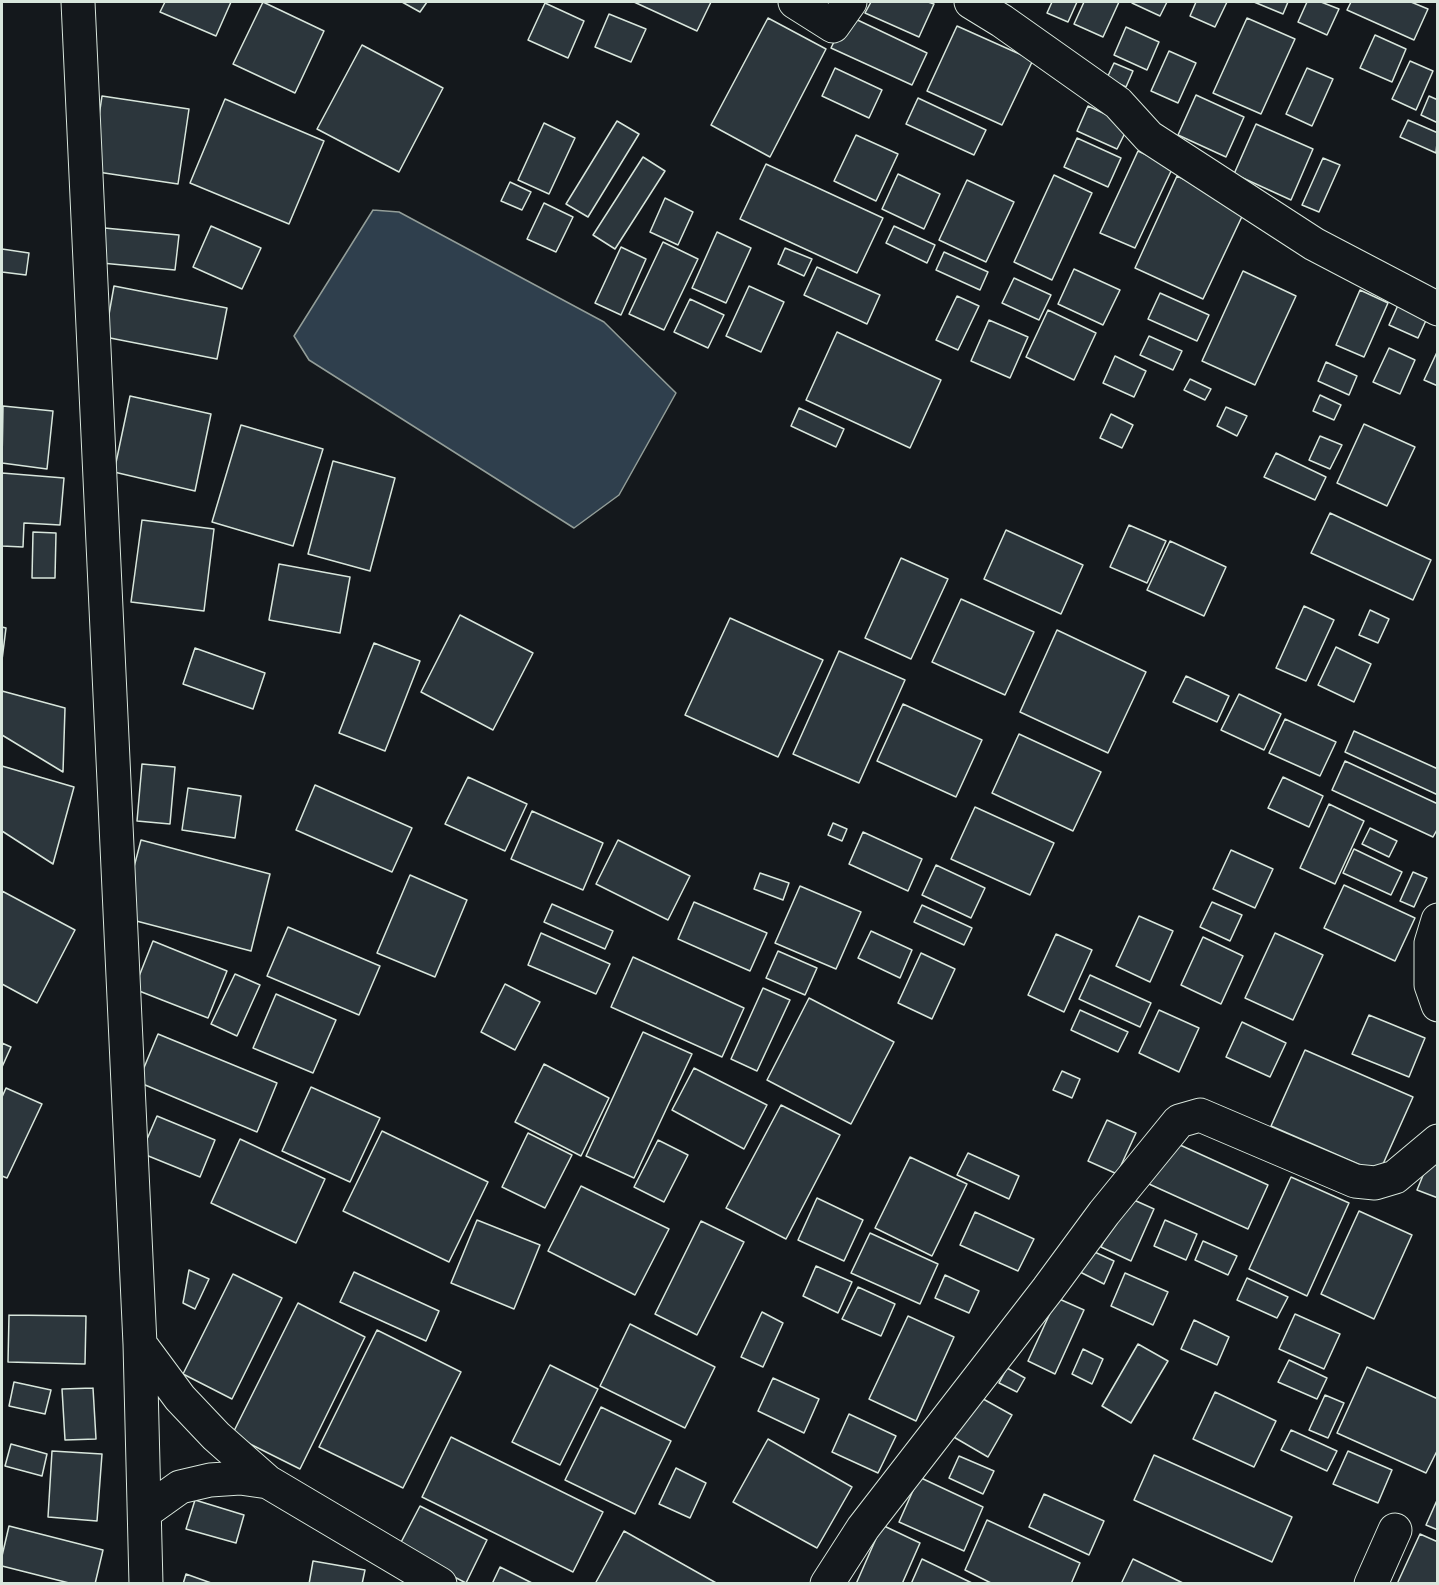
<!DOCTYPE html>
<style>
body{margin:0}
#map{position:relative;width:1439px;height:1585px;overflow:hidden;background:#14181c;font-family:"IBM Plex Sans",sans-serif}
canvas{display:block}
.frame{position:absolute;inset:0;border:3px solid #d8e6dc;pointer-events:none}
</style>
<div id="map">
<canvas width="1439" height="1585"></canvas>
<div class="frame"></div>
</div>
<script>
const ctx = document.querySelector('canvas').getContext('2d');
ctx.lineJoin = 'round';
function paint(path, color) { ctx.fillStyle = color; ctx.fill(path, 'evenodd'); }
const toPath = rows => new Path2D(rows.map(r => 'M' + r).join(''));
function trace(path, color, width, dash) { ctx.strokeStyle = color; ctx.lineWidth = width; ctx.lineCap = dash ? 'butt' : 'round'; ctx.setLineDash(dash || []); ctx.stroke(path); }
const water = toPath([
 [373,210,399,212,604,322,676,393,619,495,574,528,309,360,294,336,373,210]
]);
const building = toPath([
 [165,2,231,2,216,36,160,12,165,2],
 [263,2,324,31,295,93,233,64,263,2],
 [402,2,427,2,420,12,402,2],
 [634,2,711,2,697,31,634,2],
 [871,2,928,2,934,4,919,37,865,13,871,2],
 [1052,2,1077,2,1068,22,1047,13,1052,2],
 [1084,2,1119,2,1103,37,1074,24,1084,2],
 [1133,2,1167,2,1160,16,1132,3,1133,2],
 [1196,2,1227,2,1215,27,1190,16,1196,2],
 [1254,2,1288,2,1283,14,1254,2],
 [1307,2,1321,2,1339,9,1327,35,1298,22,1307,2],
 [1351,2,1411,2,1428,9,1414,40,1347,10,1351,2],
 [545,3,584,21,568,58,528,40,545,3],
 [609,14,646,29,631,62,595,47,609,14],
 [847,15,927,53,912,85,831,48,847,15],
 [768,18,826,49,770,157,711,125,768,18],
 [1247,18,1295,39,1261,114,1213,93,1247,18],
 [957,26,1033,60,1002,125,927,91,957,26],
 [1126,27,1159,42,1147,70,1114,55,1126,27],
 [1375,35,1406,49,1392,82,1360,68,1375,35],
 [362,45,443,88,399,172,317,129,362,45],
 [1169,51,1196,63,1178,103,1151,91,1169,51],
 [1410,61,1433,71,1416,110,1392,99,1410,61],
 [1114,63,1133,71,1126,87,1107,78,1114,63],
 [835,68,882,90,869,118,822,96,835,68],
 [1307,68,1333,79,1312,126,1286,114,1307,68],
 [1196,95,1244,117,1226,157,1178,135,1196,95],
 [102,96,189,109,178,184,91,171,102,96],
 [1429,96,1438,100,1438,123,1421,115,1429,96],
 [918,98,986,130,974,155,906,124,918,98],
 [225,99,324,141,289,224,190,183,225,99],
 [1088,106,1129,125,1117,149,1077,131,1088,106],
 [1408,120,1438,133,1436,153,1400,137,1408,120],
 [617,121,639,134,588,217,566,204,617,121],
 [544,123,575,138,549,194,518,180,544,123],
 [1256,124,1313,149,1291,200,1234,174,1256,124],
 [856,135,898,154,876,201,834,181,856,135],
 [1077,138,1121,158,1108,187,1064,167,1077,138],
 [1138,151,1173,167,1135,248,1100,233,1138,151],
 [643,157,665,171,615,249,593,235,643,157],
 [1323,158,1340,165,1319,212,1302,205,1323,158],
 [766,164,883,218,857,273,740,219,766,164],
 [898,174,940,194,924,229,882,209,898,174],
 [1054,175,1092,193,1052,280,1014,262,1054,175],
 [1177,176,1246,208,1203,299,1135,268,1177,176],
 [967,180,1014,202,986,262,939,240,967,180],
 [510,182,531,192,522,210,501,201,510,182],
 [665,198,693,212,678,245,650,232,665,198],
 [544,203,573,217,556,252,527,239,544,203],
 [211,226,261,248,242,289,193,267,211,226],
 [894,226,935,245,927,263,886,243,894,226],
 [94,227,179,235,175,270,91,262,94,227],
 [717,232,751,248,726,303,692,288,717,232],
 [663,242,698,259,664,330,629,314,663,242],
 [621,247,646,259,621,315,595,303,621,247],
 [785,248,812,259,804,276,778,264,785,248],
 [2,249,29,253,26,275,2,272,2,249],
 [944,252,988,272,980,290,936,270,944,252],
 [817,267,880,295,867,324,804,295,817,267],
 [1074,269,1120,290,1103,325,1058,304,1074,269],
 [1243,271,1296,296,1255,385,1202,361,1243,271],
 [1014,278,1051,295,1039,320,1002,303,1014,278],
 [114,286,227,308,217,359,105,337,114,286],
 [749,286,784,302,761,352,726,336,749,286],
 [1360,290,1388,303,1364,357,1336,345,1360,290],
 [1160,293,1209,315,1197,341,1148,319,1160,293],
 [957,296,979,306,958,350,936,340,957,296],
 [690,299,724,315,708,348,674,332,690,299],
 [1399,303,1428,316,1418,338,1389,325,1399,303],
 [1048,310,1096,333,1074,380,1026,357,1048,310],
 [989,320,1028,337,1010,378,971,361,989,320],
 [837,332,941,380,910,448,806,400,837,332],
 [1149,336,1182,351,1173,370,1140,355,1149,336],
 [1389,348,1415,360,1400,394,1373,382,1389,348],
 [1438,350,1438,386,1424,380,1438,350],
 [1115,356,1146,371,1134,397,1103,383,1115,356],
 [1326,362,1357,376,1349,395,1318,381,1326,362],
 [1190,379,1211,389,1205,400,1184,390,1190,379],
 [1320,395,1341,405,1334,420,1313,411,1320,395],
 [130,396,211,414,195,491,114,472,130,396],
 [3,406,53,411,47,469,2,463,3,406],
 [1226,407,1247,416,1237,436,1217,426,1226,407],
 [799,408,844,429,836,447,791,426,799,408],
 [1111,414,1133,425,1122,448,1100,438,1111,414],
 [1364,424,1415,447,1387,506,1337,483,1364,424],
 [241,425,323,449,293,546,212,522,241,425],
 [1320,436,1342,445,1330,469,1309,460,1320,436],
 [1276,453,1326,477,1315,500,1264,477,1276,453],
 [333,461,395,478,370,571,308,554,333,461],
 [2,473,64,478,60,525,24,523,23,547,2,546,2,473],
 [1330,513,1431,560,1413,600,1311,553,1330,513],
 [142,520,214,529,204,611,131,602,142,520],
 [1129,525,1166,541,1147,583,1110,567,1129,525],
 [1006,530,1083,565,1061,614,984,579,1006,530],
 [33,532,56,533,55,578,32,578,33,532],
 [1170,541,1226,567,1204,616,1147,590,1170,541],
 [901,558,948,579,911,659,865,638,901,558],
 [279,564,350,577,340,633,269,620,279,564],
 [961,599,1034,632,1005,695,932,662,961,599],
 [1304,606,1334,620,1306,681,1276,668,1304,606],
 [1370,610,1389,619,1378,643,1359,635,1370,610],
 [460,615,533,653,493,730,421,692,460,615],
 [730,618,823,660,778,757,685,715,730,618],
 [2,627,6,628,2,660,2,627],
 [1057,630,1146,672,1108,753,1020,712,1057,630],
 [374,643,420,661,385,751,339,733,374,643],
 [1336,647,1371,664,1354,702,1318,685,1336,647],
 [195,648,265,673,253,709,183,684,195,648],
 [839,651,905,680,859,783,793,754,839,651],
 [1186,676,1229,696,1217,722,1173,702,1186,676],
 [2,691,65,708,63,772,2,735,2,691],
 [1239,694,1281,714,1264,750,1221,730,1239,694],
 [903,704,982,740,956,797,877,761,903,704],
 [1285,719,1336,742,1320,776,1269,753,1285,719],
 [1354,731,1438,769,1438,795,1345,752,1354,731],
 [1019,734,1101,772,1073,831,992,793,1019,734],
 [1345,761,1438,804,1438,828,1433,837,1332,790,1345,761],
 [142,764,175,767,170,824,137,821,142,764],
 [2,766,74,787,53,864,2,831,2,766],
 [468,777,527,804,505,851,445,824,468,777],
 [1283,777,1323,796,1309,827,1268,808,1283,777],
 [315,785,412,828,392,872,296,830,315,785],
 [188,788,241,796,235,838,182,830,188,788],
 [1329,804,1364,821,1335,884,1300,868,1329,804],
 [975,807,1054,843,1030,895,951,859,975,807],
 [532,811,603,843,583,890,511,859,532,811],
 [833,823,847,829,842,841,828,835,833,823],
 [1370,828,1397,841,1389,857,1362,844,1370,828],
 [863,832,922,859,908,891,849,864,863,832],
 [141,840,270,874,251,951,121,917,141,840],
 [618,840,690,876,668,920,596,884,618,840],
 [1354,849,1402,872,1391,895,1343,873,1354,849],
 [1231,850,1273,869,1255,908,1213,889,1231,850],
 [936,865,985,888,971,918,922,895,936,865],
 [1413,872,1427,878,1414,907,1400,901,1413,872],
 [760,873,789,883,783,900,754,889,760,873],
 [410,875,467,900,435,977,377,953,410,875],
 [1344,885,1415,918,1395,961,1324,928,1344,885],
 [800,886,861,912,836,969,775,943,800,886],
 [2,891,75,930,37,1003,2,984,2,891],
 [694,902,767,933,750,971,678,939,694,902],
 [1212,902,1242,915,1230,941,1200,927,1212,902],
 [552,904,613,931,605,949,544,922,552,904],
 [922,905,972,928,964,945,914,922,922,905],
 [1139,916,1173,931,1150,982,1116,966,1139,916],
 [288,927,380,966,359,1015,267,976,288,927],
 [871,931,912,950,900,978,858,958,871,931],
 [541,933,610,964,596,994,528,965,541,933],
 [1275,933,1323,955,1293,1020,1245,998,1275,933],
 [1056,934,1092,950,1064,1012,1028,995,1056,934],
 [1203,937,1243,956,1221,1004,1181,985,1203,937],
 [153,941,227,971,208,1018,134,989,153,941],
 [778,951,817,968,805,995,766,978,778,951],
 [921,953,955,969,932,1019,898,1003,921,953],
 [633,957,744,1008,722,1057,611,1007,633,957],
 [235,974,260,985,237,1036,211,1024,235,974],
 [1090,975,1151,1003,1140,1027,1079,999,1090,975],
 [505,984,540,1002,515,1050,481,1032,505,984],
 [763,988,790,1000,757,1071,731,1059,763,988],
 [276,994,336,1020,313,1073,253,1048,276,994],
 [809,998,894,1042,851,1124,767,1080,809,998],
 [1080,1010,1128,1032,1118,1052,1071,1030,1080,1010],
 [1159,1010,1199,1028,1179,1072,1139,1053,1159,1010],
 [1369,1015,1425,1038,1409,1077,1352,1054,1369,1015],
 [1242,1022,1286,1043,1270,1077,1226,1057,1242,1022],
 [643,1032,692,1054,634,1178,586,1156,643,1032],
 [158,1034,277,1083,257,1132,138,1082,158,1034],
 [2,1043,11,1047,2,1067,2,1043],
 [1305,1050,1413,1097,1379,1173,1271,1126,1305,1050],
 [544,1064,609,1098,581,1156,515,1122,544,1064],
 [694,1068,767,1105,744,1149,672,1110,694,1068],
 [1062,1071,1080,1079,1072,1098,1053,1090,1062,1071],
 [311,1087,380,1118,350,1182,282,1151,311,1087],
 [6,1088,42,1104,7,1178,2,1176,2,1097,6,1088],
 [781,1105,840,1135,786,1239,726,1208,781,1105],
 [157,1116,215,1140,200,1177,141,1153,157,1116],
 [1107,1120,1136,1133,1117,1174,1088,1161,1107,1120],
 [382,1131,488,1182,449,1262,343,1211,382,1131],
 [528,1133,572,1155,545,1208,502,1187,528,1133],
 [240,1139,325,1179,296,1243,211,1203,240,1139],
 [658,1140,688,1155,664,1202,634,1187,658,1140],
 [1169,1140,1268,1185,1248,1229,1149,1184,1169,1140],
 [1433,1151,1438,1153,1438,1198,1417,1190,1433,1151],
 [968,1153,1019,1176,1009,1199,957,1175,968,1153],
 [910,1157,967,1184,932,1256,875,1228,910,1157],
 [1291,1177,1349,1203,1307,1296,1249,1269,1291,1177],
 [581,1186,669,1229,635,1295,548,1251,581,1186],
 [1125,1196,1154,1209,1131,1261,1101,1247,1125,1196],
 [817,1198,863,1220,844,1261,798,1240,817,1198],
 [1359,1211,1412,1235,1374,1319,1321,1294,1359,1211],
 [975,1212,1034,1239,1018,1271,960,1245,975,1212],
 [477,1220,540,1245,514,1309,451,1283,477,1220],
 [1165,1220,1197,1234,1186,1260,1154,1246,1165,1220],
 [701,1221,744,1242,697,1335,655,1314,701,1221],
 [870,1233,938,1264,920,1304,851,1273,870,1233],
 [1203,1241,1237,1256,1228,1275,1195,1260,1203,1241],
 [1086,1248,1114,1261,1104,1284,1076,1270,1086,1248],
 [816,1266,852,1282,838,1313,803,1296,816,1266],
 [189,1270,209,1279,195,1309,183,1303,189,1270],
 [354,1272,439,1311,426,1341,340,1302,354,1272],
 [1125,1273,1168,1292,1153,1325,1111,1306,1125,1273],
 [233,1274,282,1298,232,1399,183,1374,233,1274],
 [945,1275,979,1291,969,1313,935,1298,945,1275],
 [1247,1278,1288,1297,1277,1318,1237,1300,1247,1278],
 [858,1287,895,1304,881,1336,842,1319,858,1287],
 [1057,1298,1084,1310,1055,1374,1028,1361,1057,1298],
 [298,1303,365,1337,300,1469,232,1435,298,1303],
 [762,1312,783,1323,763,1367,741,1357,762,1312],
 [1295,1314,1340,1334,1324,1369,1279,1349,1295,1314],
 [9,1315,86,1316,85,1364,8,1362,9,1315],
 [908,1316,954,1337,916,1421,869,1399,908,1316],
 [1194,1320,1229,1337,1217,1365,1181,1349,1194,1320],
 [630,1324,715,1367,685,1428,600,1386,630,1324],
 [377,1330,461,1372,403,1488,319,1447,377,1330],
 [1138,1344,1168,1361,1131,1423,1102,1406,1138,1344],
 [1083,1349,1103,1359,1092,1384,1072,1374,1083,1349],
 [1289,1360,1327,1378,1317,1399,1278,1382,1289,1360],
 [550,1365,598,1389,560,1465,512,1442,550,1365],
 [1367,1367,1438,1399,1438,1449,1426,1473,1337,1433,1367,1367],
 [1007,1368,1025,1378,1017,1392,999,1383,1007,1368],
 [773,1378,819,1399,804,1433,758,1411,773,1378],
 [14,1382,51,1390,45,1414,9,1406,14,1382],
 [93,1388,96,1439,65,1440,62,1389,93,1388],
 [1215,1392,1276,1421,1254,1467,1193,1439,1215,1392],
 [976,1395,1012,1415,988,1457,952,1436,976,1395],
 [1325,1395,1344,1403,1328,1438,1309,1430,1325,1395],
 [601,1407,671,1441,635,1514,565,1480,601,1407],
 [849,1414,896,1436,878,1473,832,1452,849,1414],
 [1291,1430,1337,1451,1327,1471,1281,1450,1291,1430],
 [451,1437,603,1512,573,1572,422,1497,451,1437],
 [768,1439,852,1487,817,1548,733,1502,768,1439],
 [11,1444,47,1454,42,1476,5,1466,11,1444],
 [52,1451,102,1454,97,1521,48,1517,52,1451],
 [1348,1451,1392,1470,1378,1503,1333,1484,1348,1451],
 [1154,1455,1292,1517,1272,1562,1134,1500,1154,1455],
 [959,1456,994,1471,983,1494,949,1478,959,1456],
 [676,1468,706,1483,690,1518,659,1504,676,1468],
 [919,1477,983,1507,964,1551,899,1522,919,1477],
 [1044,1494,1104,1521,1089,1555,1029,1527,1044,1494],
 [1438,1498,1438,1530,1426,1525,1438,1498],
 [195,1500,244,1515,236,1543,186,1529,195,1500],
 [420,1506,487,1540,466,1583,398,1548,420,1506],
 [987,1520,1080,1563,1071,1584,993,1584,965,1570,987,1520],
 [882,1525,920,1543,902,1584,856,1584,882,1525],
 [9,1526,103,1550,95,1584,73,1584,2,1566,2,1556,9,1526],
 [624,1531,718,1584,595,1584,624,1531],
 [1420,1534,1438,1542,1438,1584,1397,1584,1420,1534],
 [922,1559,974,1584,911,1584,922,1559],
 [1133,1559,1185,1584,1121,1584,1133,1559],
 [313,1561,365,1570,362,1584,309,1584,313,1561],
 [500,1567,534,1584,492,1584,500,1567],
 [186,1574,214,1584,183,1584,186,1574]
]);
const minor = toPath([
 [78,2,140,1344,146,1584],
 [795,2,833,26,850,2],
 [971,2,1002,21,1118,103,1149,137,1314,244,1438,309],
 [1438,920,1431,943,1431,985,1438,1005],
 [140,1344,180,1398,216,1436,268,1482,440,1584],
 [145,1512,180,1487,210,1480,240,1478,268,1482],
 [827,1584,863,1528,1048,1289,1104,1213,1179,1121,1200,1115,1355,1181,1375,1183,1395,1177,1438,1141],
 [1371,1584,1395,1530]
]);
paint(water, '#2f3f4d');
trace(water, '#939e99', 1.5);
paint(building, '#2c363c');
trace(building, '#d8e6dc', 1.5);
trace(minor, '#d8e6dc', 35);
trace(minor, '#14181c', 33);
</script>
